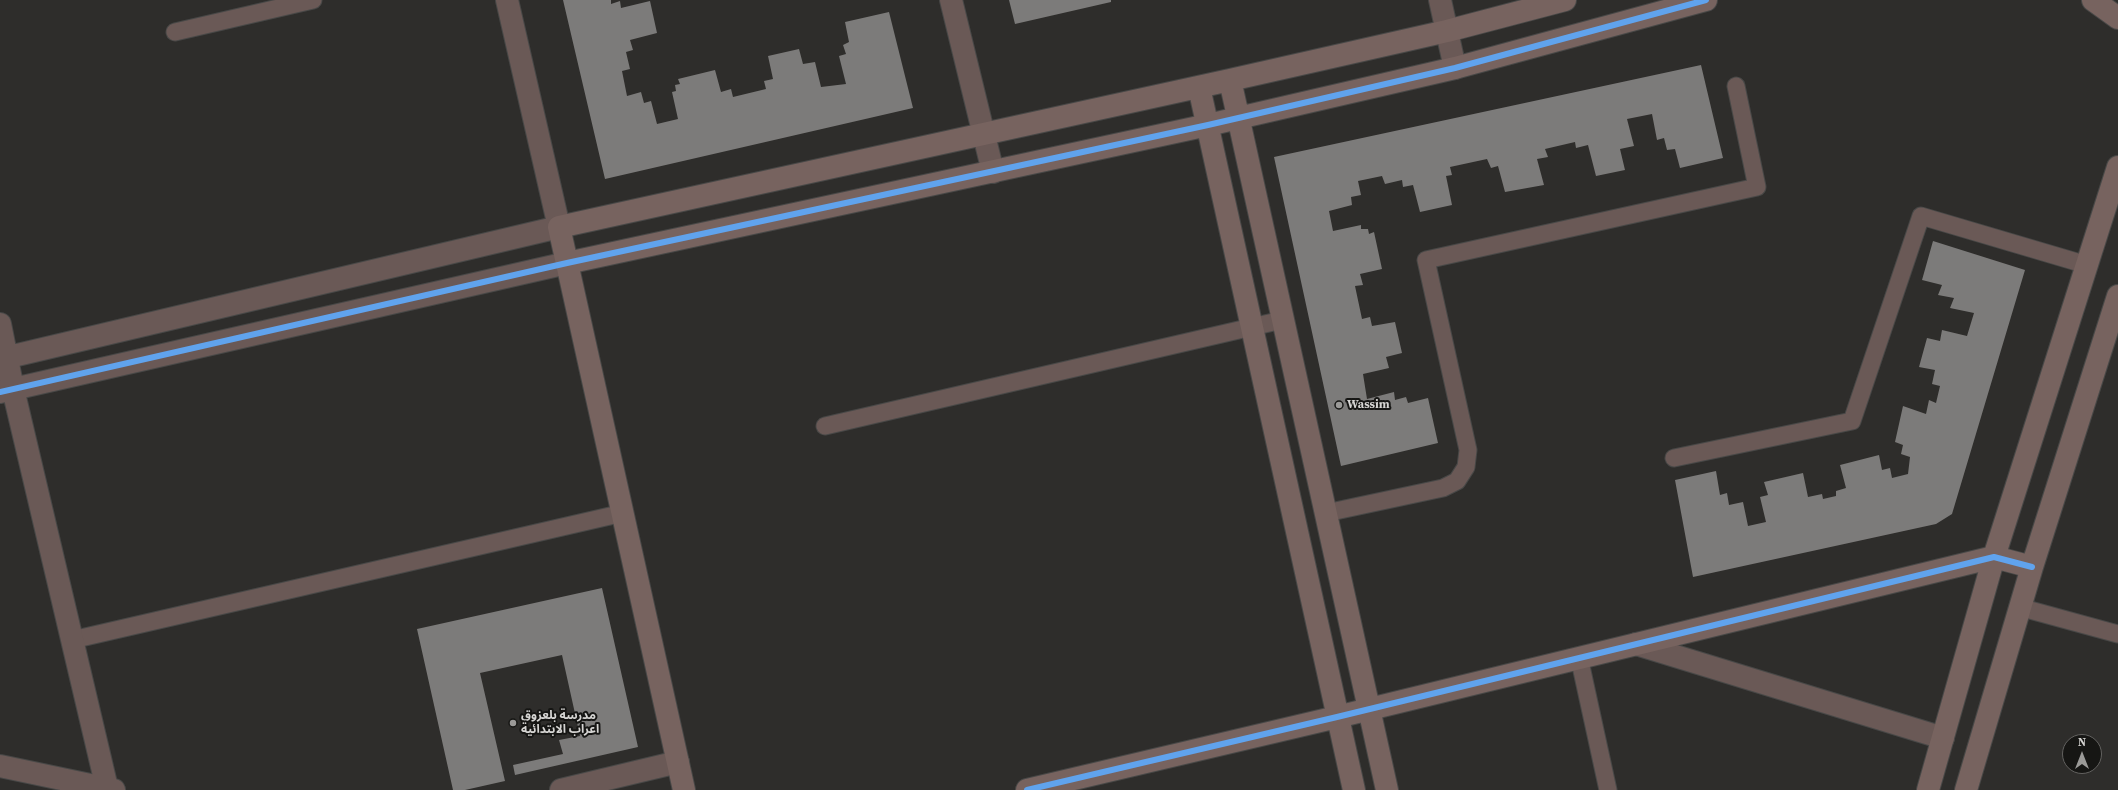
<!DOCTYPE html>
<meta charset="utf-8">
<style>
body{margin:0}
#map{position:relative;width:2118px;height:790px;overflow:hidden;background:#2e2d2b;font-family:"Source Serif 4",serif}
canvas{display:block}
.north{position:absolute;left:2062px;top:734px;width:40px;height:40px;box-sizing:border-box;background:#161614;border:1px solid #636260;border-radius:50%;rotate:0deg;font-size:11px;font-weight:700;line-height:16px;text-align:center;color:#d6d5d3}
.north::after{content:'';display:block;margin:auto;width:14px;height:18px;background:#9b9a98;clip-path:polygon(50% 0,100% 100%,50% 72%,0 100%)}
</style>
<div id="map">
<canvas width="2118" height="790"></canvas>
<div class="north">N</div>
</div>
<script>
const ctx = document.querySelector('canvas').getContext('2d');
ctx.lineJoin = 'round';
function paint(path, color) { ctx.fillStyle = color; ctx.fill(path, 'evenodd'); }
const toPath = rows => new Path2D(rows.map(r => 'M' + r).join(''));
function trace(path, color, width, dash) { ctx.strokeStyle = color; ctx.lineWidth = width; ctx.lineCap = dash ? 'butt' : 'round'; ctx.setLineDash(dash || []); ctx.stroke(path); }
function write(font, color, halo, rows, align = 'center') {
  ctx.font = font + ' "Source Serif 4","Noto Sans Arabic",serif'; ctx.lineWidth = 4; ctx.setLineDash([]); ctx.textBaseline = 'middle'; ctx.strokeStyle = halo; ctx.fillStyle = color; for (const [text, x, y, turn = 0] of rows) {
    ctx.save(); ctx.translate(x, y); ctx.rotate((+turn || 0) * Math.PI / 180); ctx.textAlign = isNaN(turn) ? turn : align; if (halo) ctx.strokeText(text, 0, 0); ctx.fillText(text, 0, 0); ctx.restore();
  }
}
const building = toPath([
 [563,0,611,0,611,4,620,1,621,8,650,1,657,33,630,40,633,50,626,52,630,69,622,71,627,96,641,92,644,103,651,101,657,124,678,119,672,92,676,91,675,85,680,84,678,79,715,70,721,92,731,89,733,97,766,89,764,81,773,79,768,56,799,49,803,64,815,62,821,87,846,84,839,56,846,54,843,45,849,42,845,22,889,12,913,108,605,179],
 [1009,0,1111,0,1111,2,1015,24],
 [1701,65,1723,158,1680,168,1675,149,1667,150,1664,138,1657,140,1652,114,1627,119,1634,146,1620,149,1625,170,1596,176,1588,145,1576,148,1575,142,1545,149,1548,157,1537,159,1544,185,1505,192,1498,166,1491,168,1487,159,1450,167,1452,175,1446,176,1452,205,1420,212,1413,185,1403,187,1402,180,1385,184,1382,176,1358,181,1361,195,1351,197,1352,205,1329,211,1333,231,1361,225,1361,229,1368,229,1369,234,1374,232,1382,269,1360,274,1363,285,1355,286,1362,319,1370,317,1372,326,1395,322,1402,353,1386,357,1389,368,1363,374,1367,399,1394,392,1395,400,1406,397,1408,403,1428,398,1438,443,1341,466,1274,157],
 [1933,241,2025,270,1952,514,1936,524,1693,577,1675,480,1716,471,1720,495,1727,493,1729,505,1743,502,1748,526,1766,522,1760,497,1768,495,1764,482,1803,473,1808,497,1822,494,1823,499,1836,496,1836,491,1846,488,1840,465,1879,455,1882,470,1890,468,1892,478,1908,474,1910,457,1901,454,1903,445,1895,442,1903,406,1926,414,1929,400,1936,403,1940,386,1932,384,1935,370,1919,367,1927,338,1940,341,1942,330,1967,336,1974,313,1950,308,1954,298,1938,295,1942,285,1922,280],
 [602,588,638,747,515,775,513,765,563,754,559,740,580,736,562,655,480,673,505,781,465,790,453,790,417,629]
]);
const lane = toPath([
 [175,32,313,0],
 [825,426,1282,320],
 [1674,458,1852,421,1921,216,2087,265],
 [1326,513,1443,488,1457,481,1466,467,1468,450,1426,260,1757,187,1736,86],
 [2019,607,2118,634],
 [72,640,623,513],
 [1579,657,1608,790]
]);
const street = toPath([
 [951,0,993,172],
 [1440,0,1455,68],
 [0,324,13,389,107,788],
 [0,359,559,227,507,0],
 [0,392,567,263],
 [1636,644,1943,738],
 [0,766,114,790],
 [561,790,678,762]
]);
const secondary = toPath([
 [2093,0,2118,18],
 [1230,80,1387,790],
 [1199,87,1354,790],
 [567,263,1208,125,1455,68,1706,0],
 [684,790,559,227,1230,80,1447,31,1565,0],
 [1027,790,1337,717,1994,557,2032,567],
 [1928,790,1994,557,2118,167],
 [1966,790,2032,567,2118,296]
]);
const cycleway = toPath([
 [0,392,567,263,1208,125,1455,68,1706,0],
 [1027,790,1337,717,1994,557,2032,567]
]);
const markers = [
 [1339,405,4,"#9b9a98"],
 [513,723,4,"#9b9a98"]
];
const poiNames = [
 ["Wassim",1347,405],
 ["مدرسة بلعزوق",521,716],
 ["اعراب الابتدائية",521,730]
];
paint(building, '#7c7b7a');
trace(lane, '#484847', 19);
trace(street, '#484847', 24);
trace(secondary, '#484847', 24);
trace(lane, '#6a5956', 17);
trace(street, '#6a5956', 22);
trace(secondary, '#77635f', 22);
trace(cycleway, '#60a3ed', 6);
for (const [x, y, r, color] of markers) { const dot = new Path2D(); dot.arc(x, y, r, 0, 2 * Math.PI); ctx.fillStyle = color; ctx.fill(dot); trace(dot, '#161614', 1.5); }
write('bold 12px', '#d6d5d3', '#161614', poiNames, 'left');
</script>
